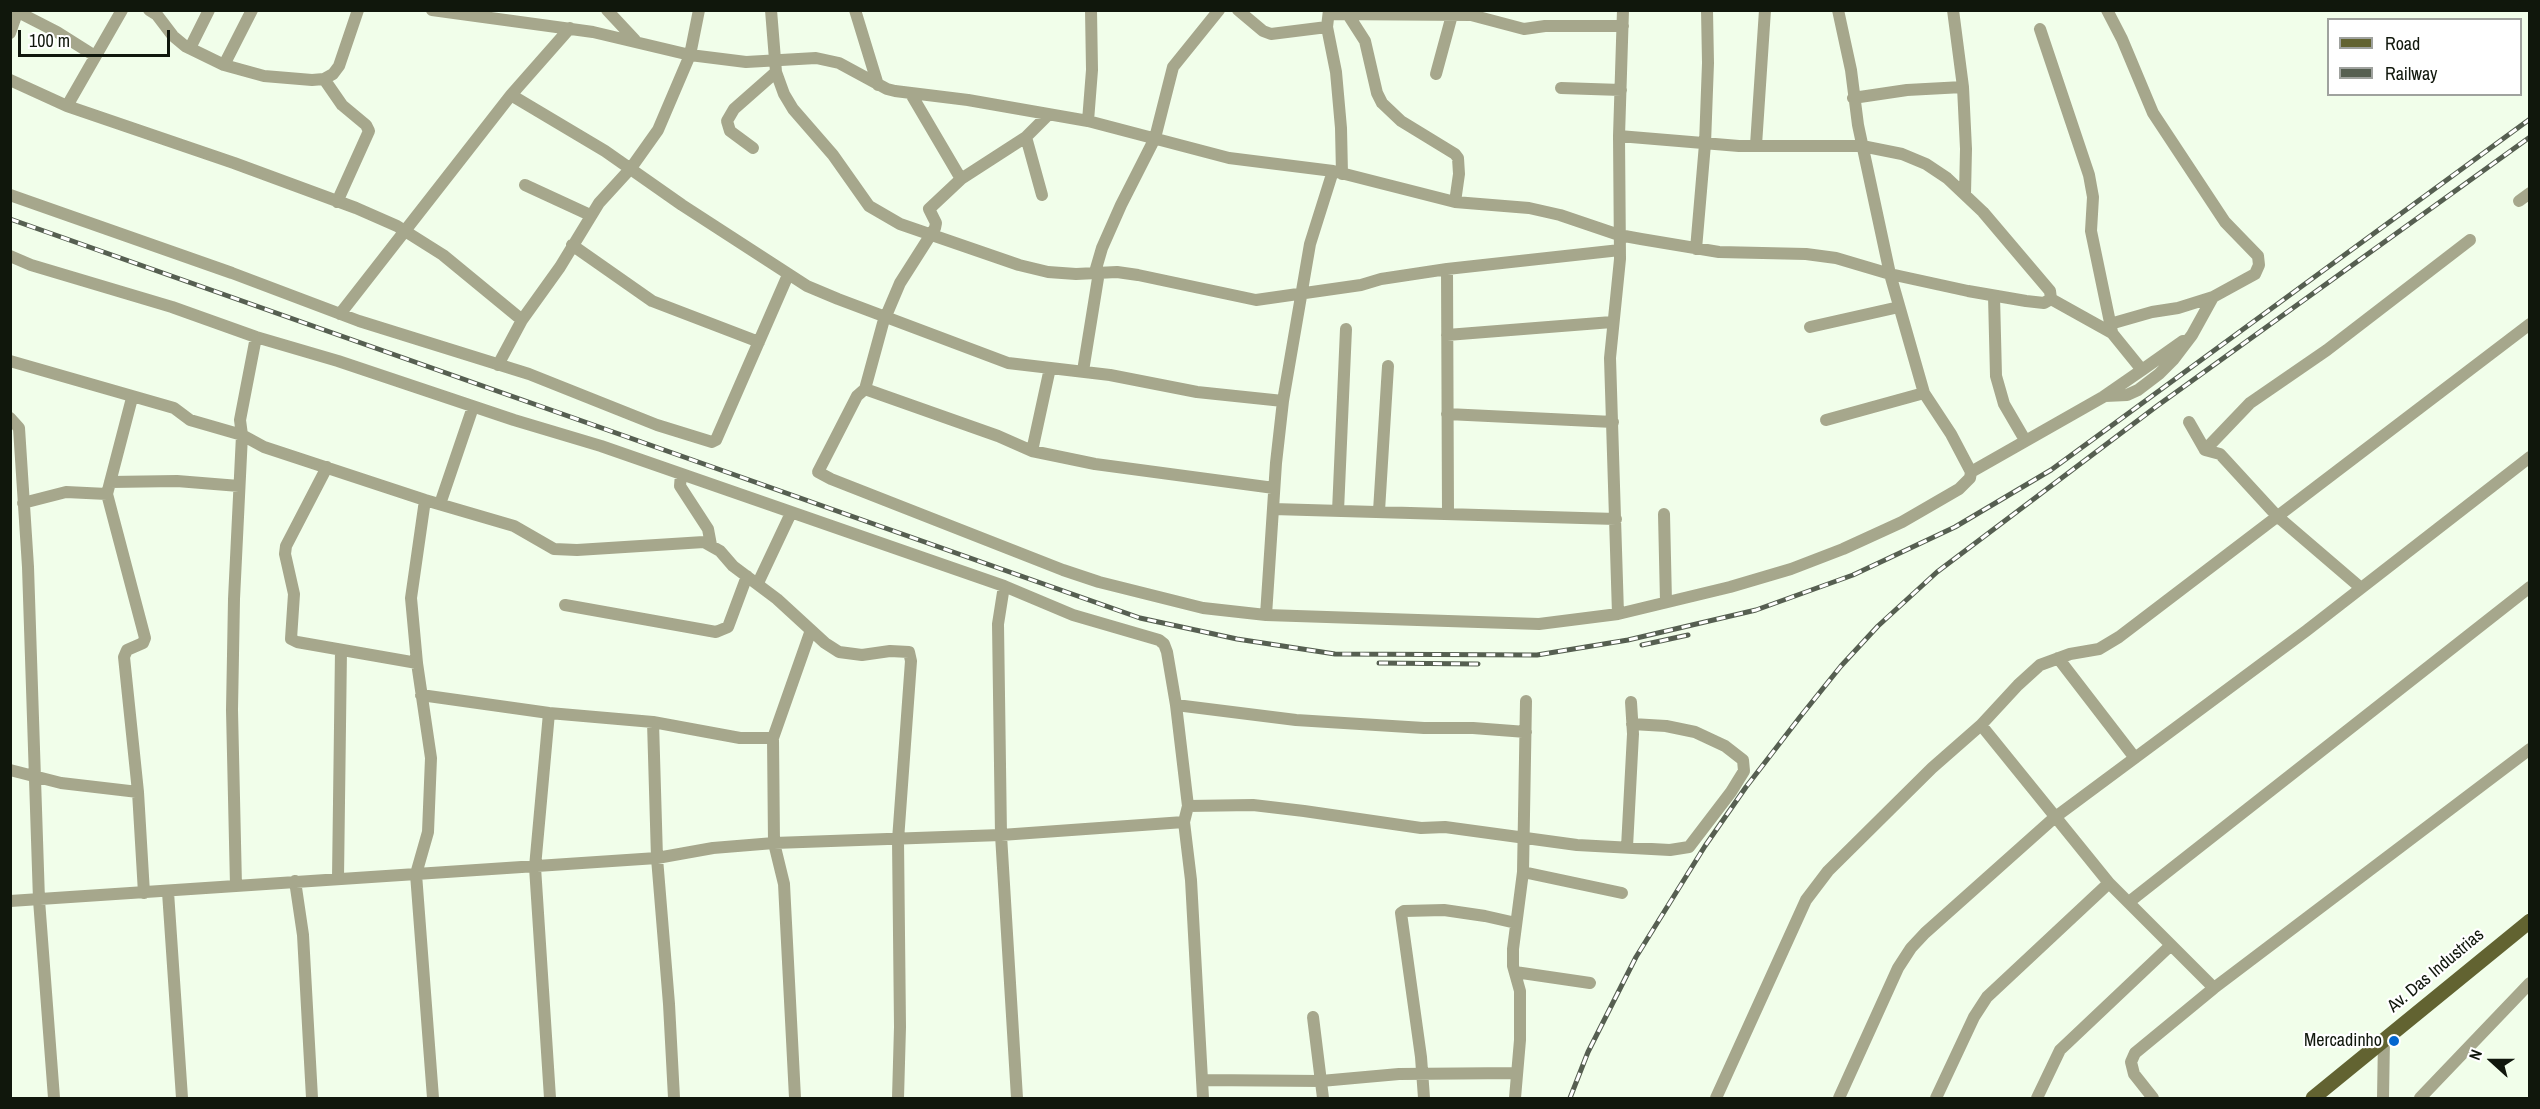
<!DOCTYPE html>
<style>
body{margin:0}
#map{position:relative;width:2540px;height:1109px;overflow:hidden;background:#f1feea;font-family:"Archivo Narrow",sans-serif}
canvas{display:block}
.frame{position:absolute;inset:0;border:12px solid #10170c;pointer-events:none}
.legend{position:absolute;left:2327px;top:18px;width:195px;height:78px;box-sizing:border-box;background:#fff;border:2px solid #9fa29e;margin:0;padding:8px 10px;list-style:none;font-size:18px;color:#10170c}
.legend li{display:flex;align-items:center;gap:12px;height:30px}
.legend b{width:30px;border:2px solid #9fa29e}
.north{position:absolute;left:2462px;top:1031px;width:60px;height:60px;-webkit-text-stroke:4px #fff;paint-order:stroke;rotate:291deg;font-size:16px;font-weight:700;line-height:24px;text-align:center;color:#10170c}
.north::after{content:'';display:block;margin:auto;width:21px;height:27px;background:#10170c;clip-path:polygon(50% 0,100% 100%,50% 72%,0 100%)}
.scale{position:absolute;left:18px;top:30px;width:152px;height:27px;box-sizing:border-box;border:3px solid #10170c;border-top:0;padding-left:8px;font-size:18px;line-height:21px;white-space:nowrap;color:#10170c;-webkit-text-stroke:4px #fff;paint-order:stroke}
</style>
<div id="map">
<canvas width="2540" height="1109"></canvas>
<div class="frame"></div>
<ul class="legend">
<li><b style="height:8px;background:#626331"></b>Road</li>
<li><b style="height:8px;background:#565f51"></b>Railway</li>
</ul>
<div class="north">N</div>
<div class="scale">100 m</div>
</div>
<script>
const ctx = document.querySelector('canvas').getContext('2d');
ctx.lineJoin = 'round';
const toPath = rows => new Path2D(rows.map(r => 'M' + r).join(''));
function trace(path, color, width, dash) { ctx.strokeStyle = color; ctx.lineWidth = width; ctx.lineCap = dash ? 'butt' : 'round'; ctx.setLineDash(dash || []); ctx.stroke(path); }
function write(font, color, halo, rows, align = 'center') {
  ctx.font = font + ' "Archivo Narrow",sans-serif'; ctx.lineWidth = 4.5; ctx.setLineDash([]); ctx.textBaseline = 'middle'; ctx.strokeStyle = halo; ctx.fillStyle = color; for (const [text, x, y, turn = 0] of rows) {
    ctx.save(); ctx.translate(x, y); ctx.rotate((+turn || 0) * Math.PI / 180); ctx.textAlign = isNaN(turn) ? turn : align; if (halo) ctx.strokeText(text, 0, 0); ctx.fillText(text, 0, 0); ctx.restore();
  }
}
const minor = toPath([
 [149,10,157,15,173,36,185,46,224,65,264,76,312,80,324,79,333,74,339,66,358,10],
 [432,10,593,32,690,55,746,62,816,58,839,63,887,89,895,91,968,100,1088,121,1229,158,1333,171,1455,202,1529,208,1560,215,1619,235,1641,239,1719,252,1806,254,1836,258,1890,274,1968,291,2026,301,2044,303,2051,299],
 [607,10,635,40],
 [771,10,776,72,784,94,793,109,833,155,869,206,900,224,1019,265,1048,272,1076,274,1117,272,1138,275,1256,300,1361,285,1381,279,1447,269,1620,250],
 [855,10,878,85],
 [1238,10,1263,31,1271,34,1327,27],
 [1329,10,1327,27,1336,72,1341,128,1342,174],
 [1838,10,1851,70,1858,125,1890,274,1924,393,1951,434,1971,472],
 [1953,10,1963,87,1966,149,1965,194],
 [2107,10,2122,39,2153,113,2225,222,2258,256,2259,265,2255,274,2213,297,2178,308,2152,312,2110,324],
 [18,12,57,32,95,56],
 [1347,13,1365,41,1377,93,1382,103,1401,121,1455,154,1458,158,1459,174,1455,202],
 [1329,14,1471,15,1524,29,1545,26,1623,26],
 [2040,29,2089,175,2093,197,2091,231,2112,332],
 [10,33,18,10],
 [190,48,209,10],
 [224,65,252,10],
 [1436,74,1452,15],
 [324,79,342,105,366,125,369,131,337,202],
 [10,80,67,106,234,163,356,208,397,226,443,255,522,320],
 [1561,88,1621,90],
 [911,94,961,179],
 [511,95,605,151,682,205,807,286,838,299,1008,363,1110,375,1197,392,1283,401],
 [1853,98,1907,90,1963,87],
 [67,106,122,10],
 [1048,115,1026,137,961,179,929,209,936,223,935,228,900,283,883,323,865,389,857,396,818,472,831,479,1063,570,1099,582,1203,608,1266,615,1539,624,1618,614,1730,587,1791,569,1843,549,1902,522,1959,489,1970,478,1971,472,2103,397,2142,370,2112,333,2051,299],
 [1088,121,1092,70,1091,10],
 [1619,136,1739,146,1862,146,1902,154,1926,164,1947,178,1983,212,2050,291,2051,299],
 [1026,137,1042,195],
 [1756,145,1765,10],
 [753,148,730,131,727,121,734,109,776,72],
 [525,185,590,215],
 [10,195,232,273,359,321,529,374,657,425,712,442,716,440,788,275],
 [2519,201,2530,193],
 [572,245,652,301,759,342],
 [1696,249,1705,144,1708,63,1707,10],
 [10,256,31,265,172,307,256,337,338,361,514,420,601,446,1004,586,1073,615,1159,640,1164,644,1167,652,1176,705,1188,806,1184,822,1191,880,1203,1098],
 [1447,269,1448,514],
 [1095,272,1102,248,1121,205,1155,138,1173,67,1219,10],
 [1994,296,1996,376,2004,404,2025,440],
 [340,314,511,95,570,28],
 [1810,327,1899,307],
 [1447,335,1612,322],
 [10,361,174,408,190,420,242,435,264,447,425,500,514,526,554,549,577,550,704,542,720,551,733,566,777,599,825,643,839,652,862,655,890,651,909,652,911,661,898,840,900,1027,898,1098],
 [498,365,522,320,560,267,599,203,631,168,658,130,690,55,699,10],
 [2142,370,2183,341],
 [1083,371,1099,272],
 [865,389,998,436,1032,451,1095,464,1274,488],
 [2105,396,2127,395,2138,390,2159,374,2173,360,2192,335,2213,297],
 [132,398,107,494,145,638,143,643,127,650,124,657,138,792,144,893],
 [1447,414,1613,422],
 [10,418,19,428,28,567,39,900,54,1098],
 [1826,420,1924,393],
 [2189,422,2205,450,2220,454,2277,516,2361,588],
 [2205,450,2250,403,2327,350,2470,240],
 [1032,451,1050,368],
 [327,467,286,546,285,554,294,594,291,639,297,642,417,663],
 [681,474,680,486,708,529,711,545],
 [110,482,177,481,239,486],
 [425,500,411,598,417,663,431,758,428,832,416,874,433,1098],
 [23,503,66,492,107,494],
 [440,504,473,407],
 [1273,509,1616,519],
 [1338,511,1346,329],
 [1379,511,1388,366],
 [1664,514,1666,602],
 [758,583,791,513],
 [1004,586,998,624,1001,835,1017,1098],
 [565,605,716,632,728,627,747,576],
 [1618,614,1610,358,1620,259,1619,136,1623,10],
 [1266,615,1276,463,1283,401,1310,244,1333,171],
 [2058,658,2135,758],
 [421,695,549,713,653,722,740,738,773,738],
 [1176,705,1296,720,1424,728,1473,728,1526,732],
 [549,713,535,867,550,1098],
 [653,722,657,858,669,1004,674,1098],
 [1981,725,2109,883,2214,988],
 [10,770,61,783,138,792],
 [1188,806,1253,805,1304,811,1421,828,1445,827,1577,845,1670,850,1689,847,1731,792,1744,771,1743,760,1725,746,1695,732,1666,726,1632,724],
 [1627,847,1633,734,1631,702],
 [1523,872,1622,893],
 [338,878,341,650],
 [295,881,303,935,312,1098],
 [236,886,232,710,234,599,242,435,240,420,256,337],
 [168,892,182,1098],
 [10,901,657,858,713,848,774,843,1001,835,1184,822],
 [2129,902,2530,587],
 [1515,972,1590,983],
 [1313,1017,1323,1098],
 [1202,1080,1321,1081,1399,1074,1517,1073],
 [795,1098,784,884,774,843,773,738,811,630],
 [1424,1098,1421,1057,1401,913,1404,911,1444,910,1485,916,1516,923],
 [1515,1098,1520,1040,1520,991,1513,966,1513,949,1523,872,1526,701],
 [1716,1098,1806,900,1828,871,1932,768,1981,725,2018,685,2040,665,2070,654,2099,649,2119,637,2530,324],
 [1839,1098,1898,968,1911,948,1925,933,2054,818,2306,631,2530,457],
 [1936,1098,1974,1017,1987,997,2109,883],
 [2037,1098,2060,1050,2170,946],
 [2153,1098,2134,1074,2131,1062,2135,1053,2214,988,2530,749],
 [2383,1098,2384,1039],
 [2420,1098,2530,983]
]);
const major = toPath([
 [2313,1098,2530,921]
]);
const rail = toPath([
 [10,219,1140,618,1237,639,1335,654,1537,655,1628,640,1756,610,1853,575,1955,527,2051,470,2530,119],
 [1642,645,1688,635],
 [1379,663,1478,664],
 [1570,1098,1588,1052,1636,957,1705,846,1746,787,1800,717,1841,666,1878,626,1937,572,2157,406,2530,137]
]);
const markers = [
 [2394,1041,6,"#0467cf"]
];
const streetNames = [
 ["Av. Das Industrias",2436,971,-40]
];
const poiNames = [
 ["Mercadinho",2382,1041]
];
trace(minor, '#a6a78c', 12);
trace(major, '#626331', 15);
trace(rail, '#565f51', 5);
trace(rail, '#fff', 3, [9]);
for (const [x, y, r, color] of markers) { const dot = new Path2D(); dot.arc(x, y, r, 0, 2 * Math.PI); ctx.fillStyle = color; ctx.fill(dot); trace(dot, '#fff', 2); }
write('18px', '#10170c', '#fff', streetNames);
write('18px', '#10170c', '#fff', poiNames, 'right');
</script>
